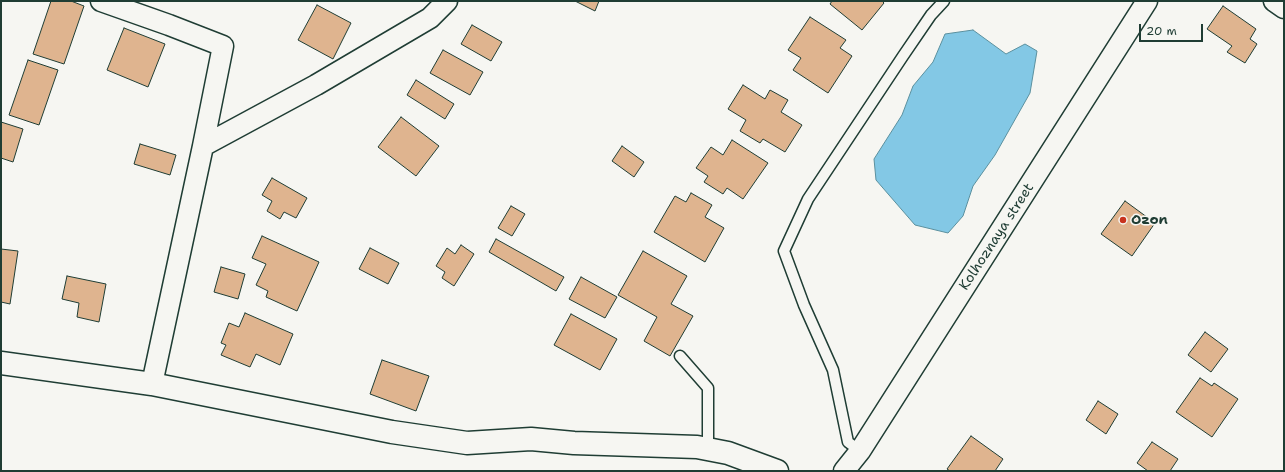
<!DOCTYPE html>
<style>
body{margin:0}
#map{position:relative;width:1285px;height:472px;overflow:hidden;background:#f6f6f2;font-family:"Shantell Sans",sans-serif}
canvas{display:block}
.frame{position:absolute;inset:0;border:2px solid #1f3d34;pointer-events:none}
.scale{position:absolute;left:1139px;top:24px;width:64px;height:18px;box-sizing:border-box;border:2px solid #1f3d34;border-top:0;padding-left:5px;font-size:12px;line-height:14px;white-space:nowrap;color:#1f3d34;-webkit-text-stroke:3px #f6f6f2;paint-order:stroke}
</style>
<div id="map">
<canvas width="1285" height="472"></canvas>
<div class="frame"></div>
<div class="scale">20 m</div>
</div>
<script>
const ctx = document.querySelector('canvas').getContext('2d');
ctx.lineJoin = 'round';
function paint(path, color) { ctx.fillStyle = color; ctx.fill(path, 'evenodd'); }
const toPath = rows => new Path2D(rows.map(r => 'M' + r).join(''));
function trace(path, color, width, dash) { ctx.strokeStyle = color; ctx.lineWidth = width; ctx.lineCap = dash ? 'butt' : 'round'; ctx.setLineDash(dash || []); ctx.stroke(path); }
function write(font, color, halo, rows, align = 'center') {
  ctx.font = font + ' "Shantell Sans",sans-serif'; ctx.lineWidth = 3; ctx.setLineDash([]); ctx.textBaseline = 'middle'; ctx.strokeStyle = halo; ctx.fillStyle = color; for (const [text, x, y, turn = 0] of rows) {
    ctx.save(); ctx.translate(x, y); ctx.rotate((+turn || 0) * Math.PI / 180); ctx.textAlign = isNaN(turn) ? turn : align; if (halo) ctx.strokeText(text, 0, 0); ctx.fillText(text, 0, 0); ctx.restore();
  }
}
const water = toPath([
 [973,30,1006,54,1025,44,1037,51,1030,93,995,155,973,186,963,216,948,233,915,225,876,180,874,159,902,115,913,86,933,62,945,34,973,30]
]);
const building = toPath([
 [51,1,71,1,84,6,64,64,33,54,51,1],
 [575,1,599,1,595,11,575,1],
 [832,1,882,1,884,3,862,30,830,4,832,1],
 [317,5,351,23,333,59,298,40,317,5],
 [1223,6,1256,29,1250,39,1257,44,1245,63,1227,52,1232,46,1207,29,1223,6],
 [810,17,846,40,840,48,852,56,828,93,793,70,801,58,788,50,810,17],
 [472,25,502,42,491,61,461,44,472,25],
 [124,28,165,44,148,87,107,70,124,28],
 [443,50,483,72,470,95,430,73,443,50],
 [28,60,58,70,39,125,9,115,28,60],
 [416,80,454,104,445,119,407,95,416,80],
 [743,85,765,99,770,90,788,100,781,112,802,125,785,152,763,139,760,143,740,131,746,120,728,109,743,85],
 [401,117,439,146,416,176,378,147,401,117],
 [1,122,23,129,13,162,1,158,1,122],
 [732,140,768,163,743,199,727,188,723,194,704,182,708,176,696,168,711,147,723,155,732,140],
 [140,144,176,155,170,175,134,164,140,144],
 [622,146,644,162,634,177,612,161,622,146],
 [272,178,307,198,296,218,284,212,280,219,267,211,272,201,262,195,272,178],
 [691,193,712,205,705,217,724,228,705,262,654,232,675,196,686,202,691,193],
 [1125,201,1155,223,1132,256,1101,234,1125,201],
 [511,206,525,214,512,236,498,228,511,206],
 [262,236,319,262,297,311,266,297,268,291,256,285,266,264,252,258,262,236],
 [496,239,564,277,556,291,489,252,496,239],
 [461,245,474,254,454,286,442,278,445,272,436,266,447,248,455,254,461,245],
 [370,248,399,263,388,284,359,269,370,248],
 [1,249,18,251,10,304,1,302,1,249],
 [643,251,687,276,671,304,693,316,670,356,644,341,657,317,618,295,643,251],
 [221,267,245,274,238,299,214,292,221,267],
 [67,276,106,284,99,322,77,317,79,303,62,299,67,276],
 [581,277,617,297,605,318,569,299,581,277],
 [245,313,293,334,280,365,256,354,250,367,221,355,226,345,221,343,229,323,239,327,245,313],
 [571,314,617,339,600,370,554,345,571,314],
 [1205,332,1228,349,1211,372,1188,355,1205,332],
 [382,360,429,376,416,411,370,394,382,360],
 [1200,378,1212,386,1214,383,1238,399,1212,437,1176,412,1200,378],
 [1098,401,1118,414,1106,434,1086,420,1098,401],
 [971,436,1003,459,995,471,950,471,947,469,971,436],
 [1152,442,1178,459,1170,471,1148,471,1137,463,1152,442]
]);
const lane = toPath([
 [680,356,708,388,708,449],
 [860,451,848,442,833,370,804,305,784,251,808,199,903,56,931,15,944,1]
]);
const street = toPath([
 [101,1,169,25,223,46,203,146],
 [1274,1,1284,8],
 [152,384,203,146,316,85,430,18,447,1],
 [844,471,860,451,1147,1]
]);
const secondary = toPath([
 [1,363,152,384,392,432,467,443,531,439,574,443,697,447,728,453,777,471]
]);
const markers = [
 [1123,220,4,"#c8321e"]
];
const poiNames = [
 ["Ozon",1131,220]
];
const streetNames = [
 ["Kolhoznaya street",997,237,-57]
];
paint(water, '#83c8e5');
trace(water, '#5b909e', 1);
paint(building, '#dfb48f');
trace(building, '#1f3d34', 1);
trace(lane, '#1f3d34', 13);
trace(street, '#1f3d34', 23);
trace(secondary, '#1f3d34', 25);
trace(lane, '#f6f6f2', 10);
trace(street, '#f6f6f2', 20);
trace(secondary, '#f6f6f2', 22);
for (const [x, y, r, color] of markers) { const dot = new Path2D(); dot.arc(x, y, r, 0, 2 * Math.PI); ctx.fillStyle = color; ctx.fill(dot); trace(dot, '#f6f6f2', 1.5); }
write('bold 14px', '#1f3d34', '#f6f6f2', poiNames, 'left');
write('14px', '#1f3d34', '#f6f6f2', streetNames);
</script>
